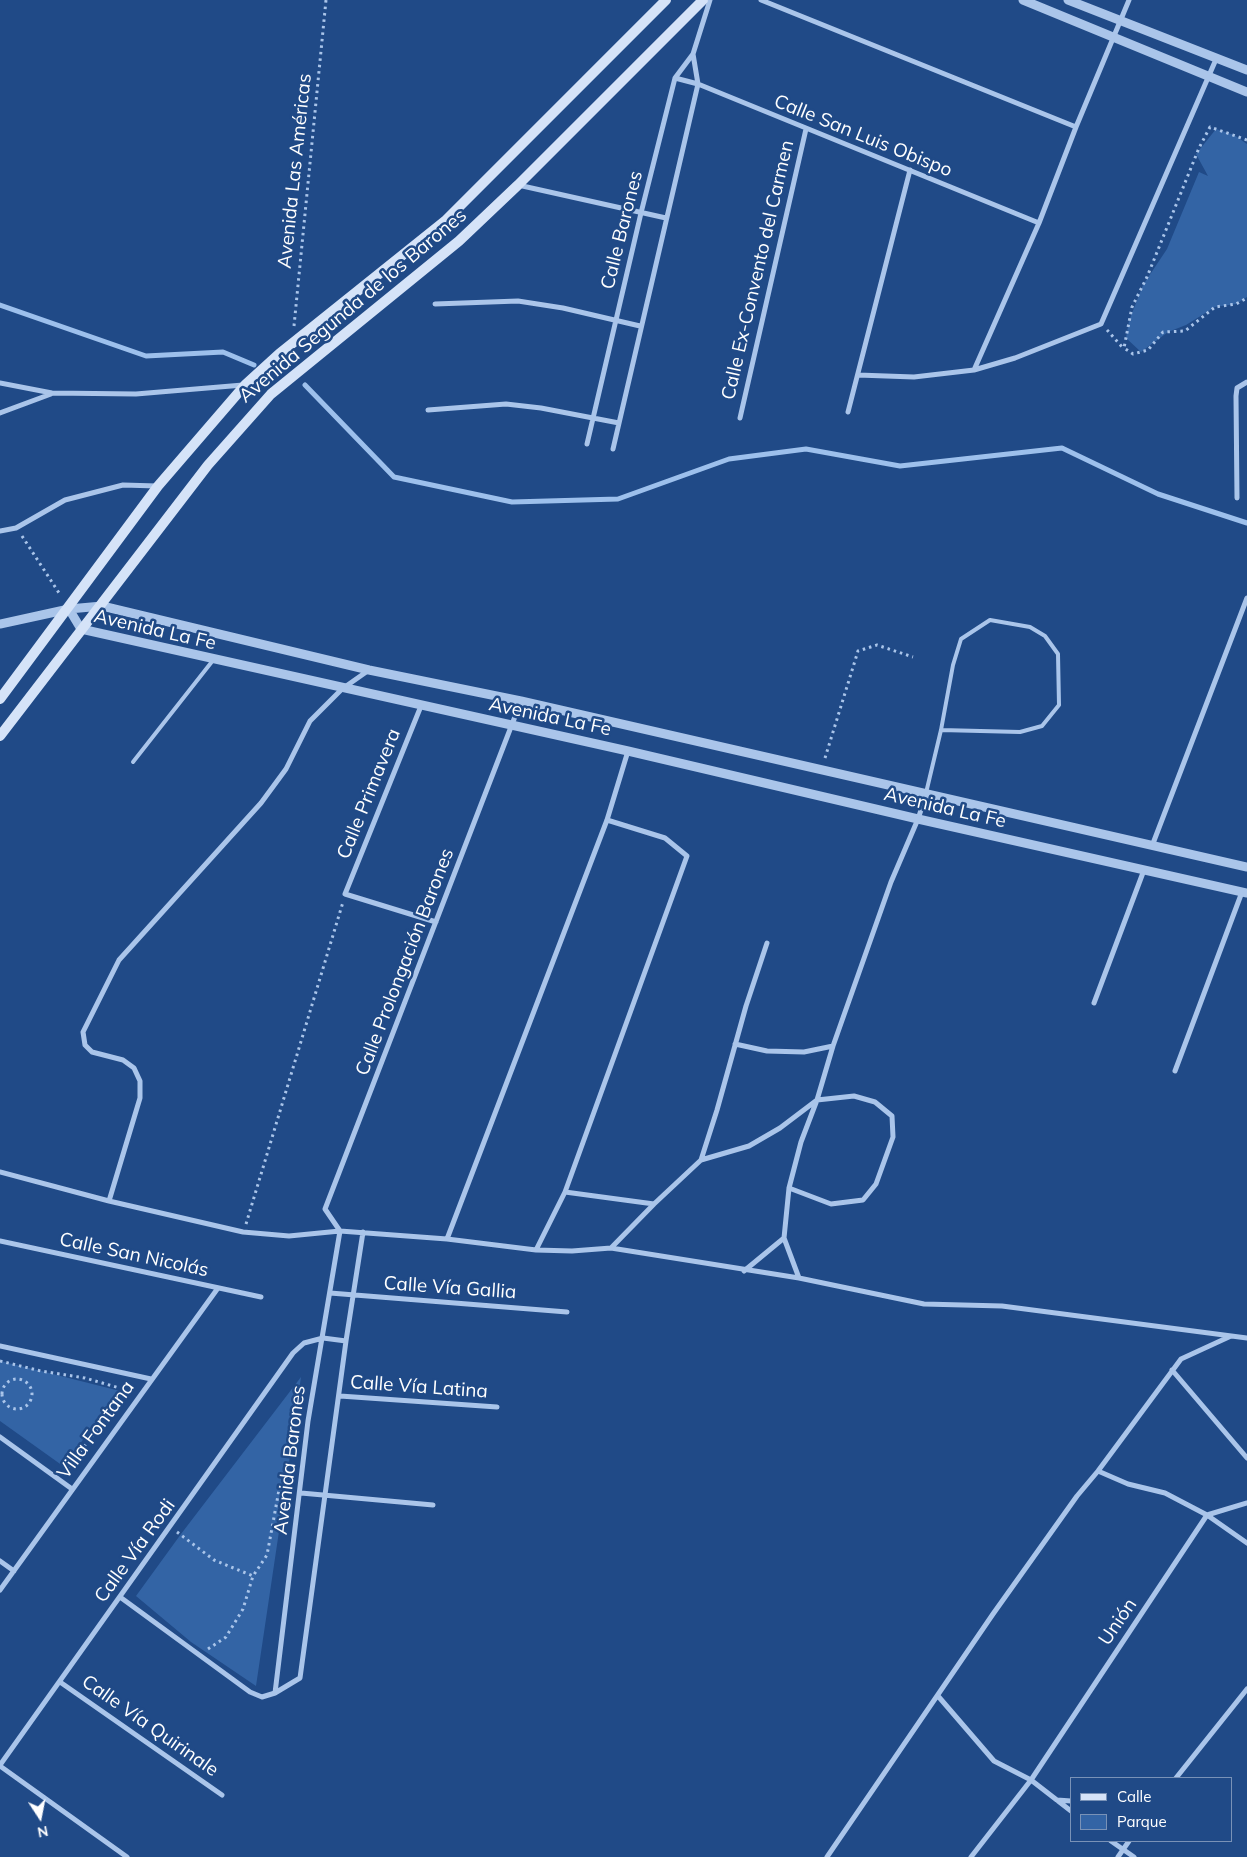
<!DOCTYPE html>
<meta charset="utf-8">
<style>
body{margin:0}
#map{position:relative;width:1247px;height:1857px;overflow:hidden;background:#204a87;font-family:Mulish,sans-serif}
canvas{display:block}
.legend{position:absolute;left:1070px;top:1777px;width:162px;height:65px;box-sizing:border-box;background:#204a87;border:1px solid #7992b7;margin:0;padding:6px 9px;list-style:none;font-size:15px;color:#fff}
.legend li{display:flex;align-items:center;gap:10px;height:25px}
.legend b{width:25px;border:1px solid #7992b7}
.north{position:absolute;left:15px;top:1792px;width:50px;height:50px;-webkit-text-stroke:4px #204a87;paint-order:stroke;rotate:169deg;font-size:14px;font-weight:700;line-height:20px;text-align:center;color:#fff}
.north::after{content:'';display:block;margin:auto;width:18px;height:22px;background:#fff;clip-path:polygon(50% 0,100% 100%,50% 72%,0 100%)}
</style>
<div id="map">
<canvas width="1247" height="1857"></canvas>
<ul class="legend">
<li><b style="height:6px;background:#d5e3f8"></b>Calle</li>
<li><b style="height:14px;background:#3364a5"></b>Parque</li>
</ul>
<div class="north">N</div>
</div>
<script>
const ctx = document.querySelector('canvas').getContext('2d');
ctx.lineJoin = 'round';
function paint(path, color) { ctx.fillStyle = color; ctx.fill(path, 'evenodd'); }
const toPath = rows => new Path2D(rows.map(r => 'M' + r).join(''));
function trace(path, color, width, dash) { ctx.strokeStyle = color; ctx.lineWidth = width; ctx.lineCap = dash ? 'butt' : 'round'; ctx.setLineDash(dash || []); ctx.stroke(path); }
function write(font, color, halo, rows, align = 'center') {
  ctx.font = font + ' Mulish,sans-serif'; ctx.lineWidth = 5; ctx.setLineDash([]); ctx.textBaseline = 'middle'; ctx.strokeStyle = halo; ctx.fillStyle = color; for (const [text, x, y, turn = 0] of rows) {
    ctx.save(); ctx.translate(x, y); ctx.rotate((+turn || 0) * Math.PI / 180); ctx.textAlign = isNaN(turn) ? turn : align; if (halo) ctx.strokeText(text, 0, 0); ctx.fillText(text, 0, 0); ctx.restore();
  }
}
const green = toPath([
 [1216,129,1234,135,1247,144,1247,297,1236,304,1215,307,1186,325,1168,332,1141,352,1126,338,1129,321,1143,285,1167,249,1199,172,1208,176,1196,154],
 [0,1361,41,1371,120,1391,63,1466,0,1421],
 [301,1377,285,1491,256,1686,191,1642,136,1596,181,1534]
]);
const stream = toPath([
 [0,305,146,356,223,352,254,365],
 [305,385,394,477,512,502,618,499,729,459,806,449,900,466,1062,448,1158,494,1247,523]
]);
const path = toPath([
 [1247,140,1210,127,1199,148,1147,277,1132,307,1124,348,1133,354,1148,350,1163,332,1185,331,1215,307,1236,304,1247,298],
 [294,326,326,0],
 [1107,330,1123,348],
 [22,536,61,596],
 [825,758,858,651,877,645,913,657],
 [246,1224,343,902],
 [0,1361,41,1371,85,1378,123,1389,124,1394,64,1473],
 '2 1394a15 15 0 1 1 30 0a15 15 0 1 1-30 0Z',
 [177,1532,214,1560,253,1576,267,1555,279,1490,290,1492],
 [208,1649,226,1637,243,1609,253,1576]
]);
const service = toPath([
 [133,762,214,659],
 [926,793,941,730,953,665,961,639,990,620,1030,627,1045,636,1058,654,1059,705,1042,726,1020,732,941,730]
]);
const minor = toPath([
 [761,0,1076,127],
 [675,78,698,84,1039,223],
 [518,185,666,218],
 [435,304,518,301,563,308,640,326],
 [974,370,1039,223,1076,127,1129,0],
 [858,375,914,377,974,370,1015,358,1101,324,1217,57],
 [0,383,52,393,136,394,243,385],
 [428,410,506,404,541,408,619,423],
 [848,412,910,170],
 [0,413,51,394],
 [740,418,806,129],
 [587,444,641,213,675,78,693,54,710,0],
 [613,449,698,84,693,54],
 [1237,498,1236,396,1237,388,1247,382],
 [0,531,16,528,65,500,123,485,157,486],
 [421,706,345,894,436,922],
 [1152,846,1247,598],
 [1094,1003,1144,870],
 [735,1044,767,1051,804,1052,833,1046],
 [1175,1071,1242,892],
 [701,1160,717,1110,746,1006,767,943],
 [0,1172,109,1201,243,1232,289,1236,340,1231,447,1239,536,1250,572,1251,611,1248,799,1278,924,1304,1002,1306,1247,1338],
 [565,1192,654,1204,611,1248],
 [109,1201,140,1098,140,1081,134,1068,123,1060,92,1052,85,1045,83,1032,119,960,261,803,286,769,310,721,342,689,369,670],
 [654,1204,701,1160,749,1146,780,1128,817,1100,854,1096,875,1102,892,1116,893,1137,876,1184,863,1200,831,1204,789,1188],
 [447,1239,607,820,628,751],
 [0,1241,261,1297],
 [536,1250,565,1192,687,856,665,838,607,820],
 [744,1271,784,1238],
 [799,1278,784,1238,789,1188,801,1142,817,1100,833,1046,891,882,918,819,926,795],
 [330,1293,567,1312],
 [0,1346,151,1379],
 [1172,1370,1247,1458],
 [340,1396,497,1407],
 [0,1437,72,1489],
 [1098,1471,1128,1484,1165,1493,1207,1515,1247,1543],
 [301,1493,433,1505],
 [0,1561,14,1571],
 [0,1590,218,1288],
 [120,1597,250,1692,262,1697,275,1693,300,1678,346,1341,363,1232],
 [60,1682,222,1795],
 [275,1693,308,1421,340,1231,325,1209,521,701],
 [938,1696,994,1761,1031,1780,1071,1811],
 [0,1765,293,1353,304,1343,323,1338,346,1341],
 [0,1766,127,1857],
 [1176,1778,1247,1689],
 [1057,1800,1071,1801],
 [1111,1841,1134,1857],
 [827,1857,993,1614,1077,1496,1098,1471,1181,1359,1231,1336],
 [971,1857,1031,1780,1207,1515,1247,1503],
 [1118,1857,1129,1841]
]);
const tertiary = toPath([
 [1023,0,1247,92],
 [1068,0,1247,70],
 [69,609,81,629,628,751,918,819,1247,893],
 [0,624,69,609,102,606,369,670,521,701,1247,867]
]);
const secondary = toPath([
 [0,699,158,486,245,385,279,354,445,221,666,0],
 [0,736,208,465,271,394,459,241,518,185,703,0]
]);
const streetNames = [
 ["Calle San Luis Obispo",863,136,22],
 ["Avenida Las Américas",295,171,-84],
 ["Calle Barones",622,230,-76],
 ["Calle Ex-Convento del Carmen",758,270,-77],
 ["Avenida Segunda de los Barones",353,306,-40],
 ["Avenida La Fe",155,630,13],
 ["Avenida La Fe",550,717,12],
 ["Calle Primavera",369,794,-68],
 ["Avenida La Fe",945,808,13],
 ["Calle Prolongación Barones",405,962,-69],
 ["Calle San Nicolás",134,1255,12],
 ["Calle Vía Gallia",450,1288,4],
 ["Calle Vía Latina",419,1387,4],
 ["Villa Fontana",96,1430,-54],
 ["Avenida Barones",290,1460,-83],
 ["Calle Vía Rodi",135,1551,-54],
 ["Unión",1118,1622,-56],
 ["Calle Vía Quirinale",150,1726,35]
];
paint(green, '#3364a5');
trace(stream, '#9dc0ec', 5);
trace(path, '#aac5ea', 3, [2.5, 4]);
trace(service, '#aac5ea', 4);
trace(minor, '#aac5ea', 5);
trace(tertiary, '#aac5ea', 9);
trace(secondary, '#d5e3f8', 10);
write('19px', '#fff', '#204a87', streetNames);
</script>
